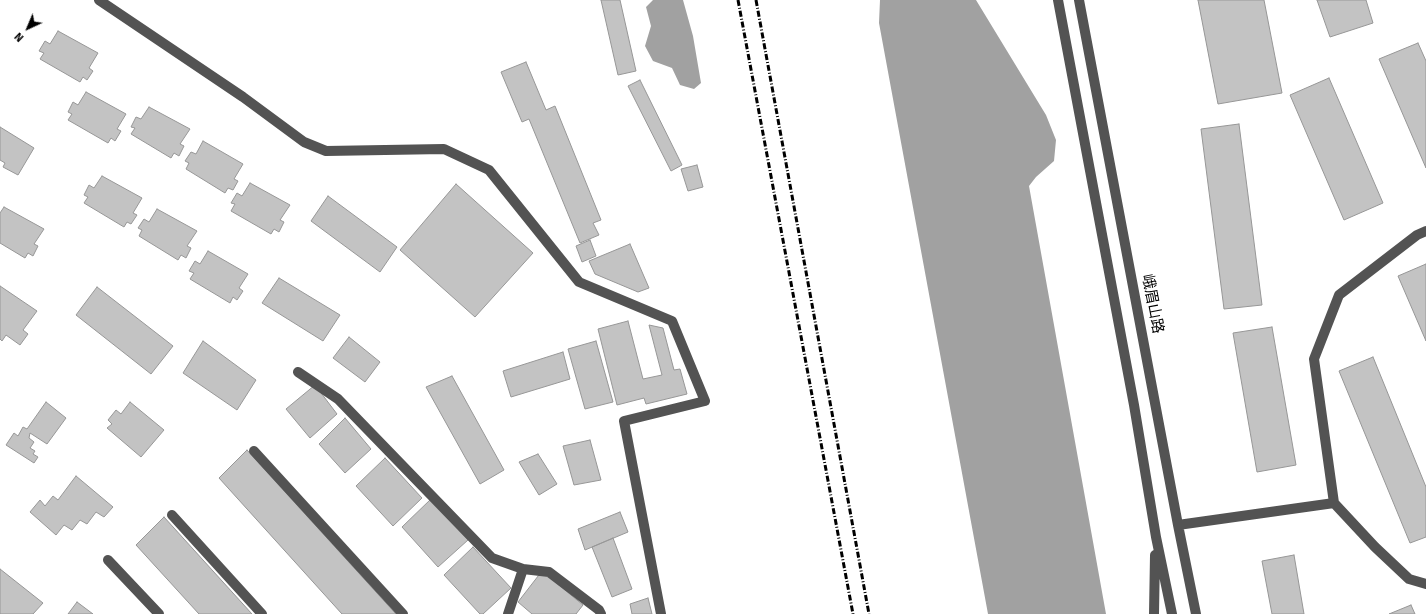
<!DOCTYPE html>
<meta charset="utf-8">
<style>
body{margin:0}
#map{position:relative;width:1426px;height:614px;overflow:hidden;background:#fff;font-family:Signika,sans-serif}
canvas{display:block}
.north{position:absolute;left:8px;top:8px;width:40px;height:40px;-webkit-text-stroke:3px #fff;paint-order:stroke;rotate:224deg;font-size:11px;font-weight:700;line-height:16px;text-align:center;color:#000}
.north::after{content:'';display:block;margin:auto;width:14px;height:18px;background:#000;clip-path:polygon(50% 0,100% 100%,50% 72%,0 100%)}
</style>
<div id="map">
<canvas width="1426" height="614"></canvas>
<div class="north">N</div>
</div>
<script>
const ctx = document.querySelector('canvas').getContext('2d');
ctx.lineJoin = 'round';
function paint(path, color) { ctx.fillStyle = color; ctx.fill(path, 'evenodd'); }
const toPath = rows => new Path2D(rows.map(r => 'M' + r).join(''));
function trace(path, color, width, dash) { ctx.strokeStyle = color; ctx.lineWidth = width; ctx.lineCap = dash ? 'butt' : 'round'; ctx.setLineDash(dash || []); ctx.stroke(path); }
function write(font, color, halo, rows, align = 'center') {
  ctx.font = font + ' Signika,"Noto Sans SC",sans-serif'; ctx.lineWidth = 4; ctx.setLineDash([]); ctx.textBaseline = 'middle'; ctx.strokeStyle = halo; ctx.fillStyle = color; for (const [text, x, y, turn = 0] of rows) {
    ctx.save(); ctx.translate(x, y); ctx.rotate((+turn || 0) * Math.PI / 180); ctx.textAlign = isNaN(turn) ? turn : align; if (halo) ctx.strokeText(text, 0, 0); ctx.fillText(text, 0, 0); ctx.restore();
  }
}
const water = toPath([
 [653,0,683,0,693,36,701,83,694,89,680,85,672,68,653,61,645,46,651,26,646,7],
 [880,0,976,0,1046,115,1056,140,1054,161,1036,177,1029,186,1106,614,988,614,879,23]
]);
const building = toPath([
 [601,0,620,0,636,71,618,75,601,0],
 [1198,0,1264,0,1282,93,1218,104,1198,0],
 [1317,0,1366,0,1373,23,1330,37,1317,0],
 [58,31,98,53,89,68,93,71,87,80,83,77,80,82,40,59,44,53,39,51,45,41,50,44,58,31],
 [1418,43,1426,61,1426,168,1379,59,1418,43],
 [526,62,546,110,555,106,601,220,593,223,599,235,580,243,529,119,522,122,501,72,526,62],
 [1329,78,1383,203,1344,220,1290,95,1329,78],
 [640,80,682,165,671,171,628,86,640,80],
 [86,92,126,114,117,129,121,131,115,141,111,138,108,143,68,120,72,114,68,112,73,102,78,105,86,92],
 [149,107,190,129,180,144,184,146,179,156,174,153,171,158,131,134,135,128,131,127,136,117,141,119,149,107],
 [1239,124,1262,305,1224,309,1201,129,1239,124],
 [0,127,34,148,18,175,3,167,5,163,0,160,0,127],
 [203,141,243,164,234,179,238,181,233,190,228,188,225,193,186,169,189,163,185,161,191,152,196,154,203,141],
 [697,165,703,187,688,191,681,169,697,165],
 [102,176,142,198,133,213,137,215,131,224,127,222,124,227,84,203,88,197,84,195,89,185,94,188,102,176],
 [250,183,290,205,280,220,284,222,279,232,274,229,271,234,231,211,235,204,231,203,237,193,242,196,250,183],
 [456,184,533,253,475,317,400,250,456,184],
 [328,196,397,247,380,272,311,221,328,196],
 [4,207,44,229,34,244,38,246,33,256,28,253,25,258,0,243,0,213,4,207],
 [157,209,197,231,187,246,191,248,186,258,181,255,178,260,139,236,142,230,138,228,144,219,149,222,157,209],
 [590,240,596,256,582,262,576,246,590,240],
 [630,244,649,288,638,292,595,274,589,261,630,244],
 [208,251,248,274,239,288,243,291,237,300,233,297,230,303,190,279,194,273,189,271,195,261,200,264,208,251],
 [1426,264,1426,341,1398,276,1426,264],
 [279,278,340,315,323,341,262,303,279,278],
 [0,286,37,311,23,330,28,334,20,345,6,335,2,341,0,339,0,286],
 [97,287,173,346,151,374,76,315,97,287],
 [628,321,643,379,662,375,649,325,663,328,674,370,680,369,687,394,646,404,644,398,617,405,598,329,628,321],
 [1272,327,1296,465,1257,472,1233,333,1272,327],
 [349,337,380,362,365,382,333,358,349,337],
 [203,341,256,380,237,410,183,373,203,341],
 [596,341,613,402,585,409,568,349,596,341],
 [563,352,570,379,511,397,503,371,563,352],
 [1373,357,1426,487,1426,537,1410,543,1339,371,1373,357],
 [452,376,504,470,480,484,426,387,452,376],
 [315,385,337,414,310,438,286,409,315,385],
 [46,402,66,418,47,444,30,433,29,438,34,442,30,448,35,451,33,454,38,457,34,463,6,445,14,433,18,436,23,427,27,429,46,402],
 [130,402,164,430,141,457,107,428,112,424,108,420,116,410,121,414,130,402],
 [345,418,371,449,345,473,319,444,345,418],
 [590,440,601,480,574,485,563,446,590,440],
 [247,450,396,614,342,614,219,478,247,450],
 [538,454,557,484,539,495,519,462,538,454],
 [385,458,422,498,393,526,356,486,385,458],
 [76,476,113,507,104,517,96,512,87,524,80,520,72,530,64,525,56,535,30,512,40,500,45,506,53,496,58,500,76,476],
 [431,499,468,540,438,567,402,527,431,499],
 [620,512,628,532,585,550,578,529,620,512],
 [164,517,252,614,199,614,136,545,164,517],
 [613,538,632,589,612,597,592,547,613,538],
 [473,547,511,588,483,614,480,614,444,575,473,547],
 [1294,555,1304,614,1272,614,1262,561,1294,555],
 [0,569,43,603,33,614,0,614,0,569],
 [542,571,583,605,576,614,532,614,518,602,542,571],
 [648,598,652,614,632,614,630,604,648,598],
 [77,602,93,614,68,614,77,602],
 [1411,605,1415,614,1389,614,1411,605]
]);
const minor = toPath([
 [99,0,243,97,304,142,326,151,444,149,489,170,579,282,672,321,705,401,624,421,661,614],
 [1058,0,1134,405,1156,537,1172,614],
 [1079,0,1178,525,1196,614],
 [298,372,338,399,492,558,523,569,508,614],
 [254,451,403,614],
 [1334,503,1375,547,1409,579,1426,584],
 [172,515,262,614],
 [1178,525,1334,503,1314,359,1339,295,1417,235,1426,231],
 [108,560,159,614],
 [523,569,549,572,599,610,601,614],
 [1154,614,1155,555]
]);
const rail = toPath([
 [738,0,853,614],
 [756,0,869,614]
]);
const streetNames = [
 ["峨眉山路",1152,304,79]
];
paint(water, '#a1a1a1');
paint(building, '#c3c3c3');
trace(building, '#979797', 1);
trace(minor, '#535353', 10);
trace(rail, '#000', 3, [6, 2, 1, 2]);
write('15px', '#000', '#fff', streetNames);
</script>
